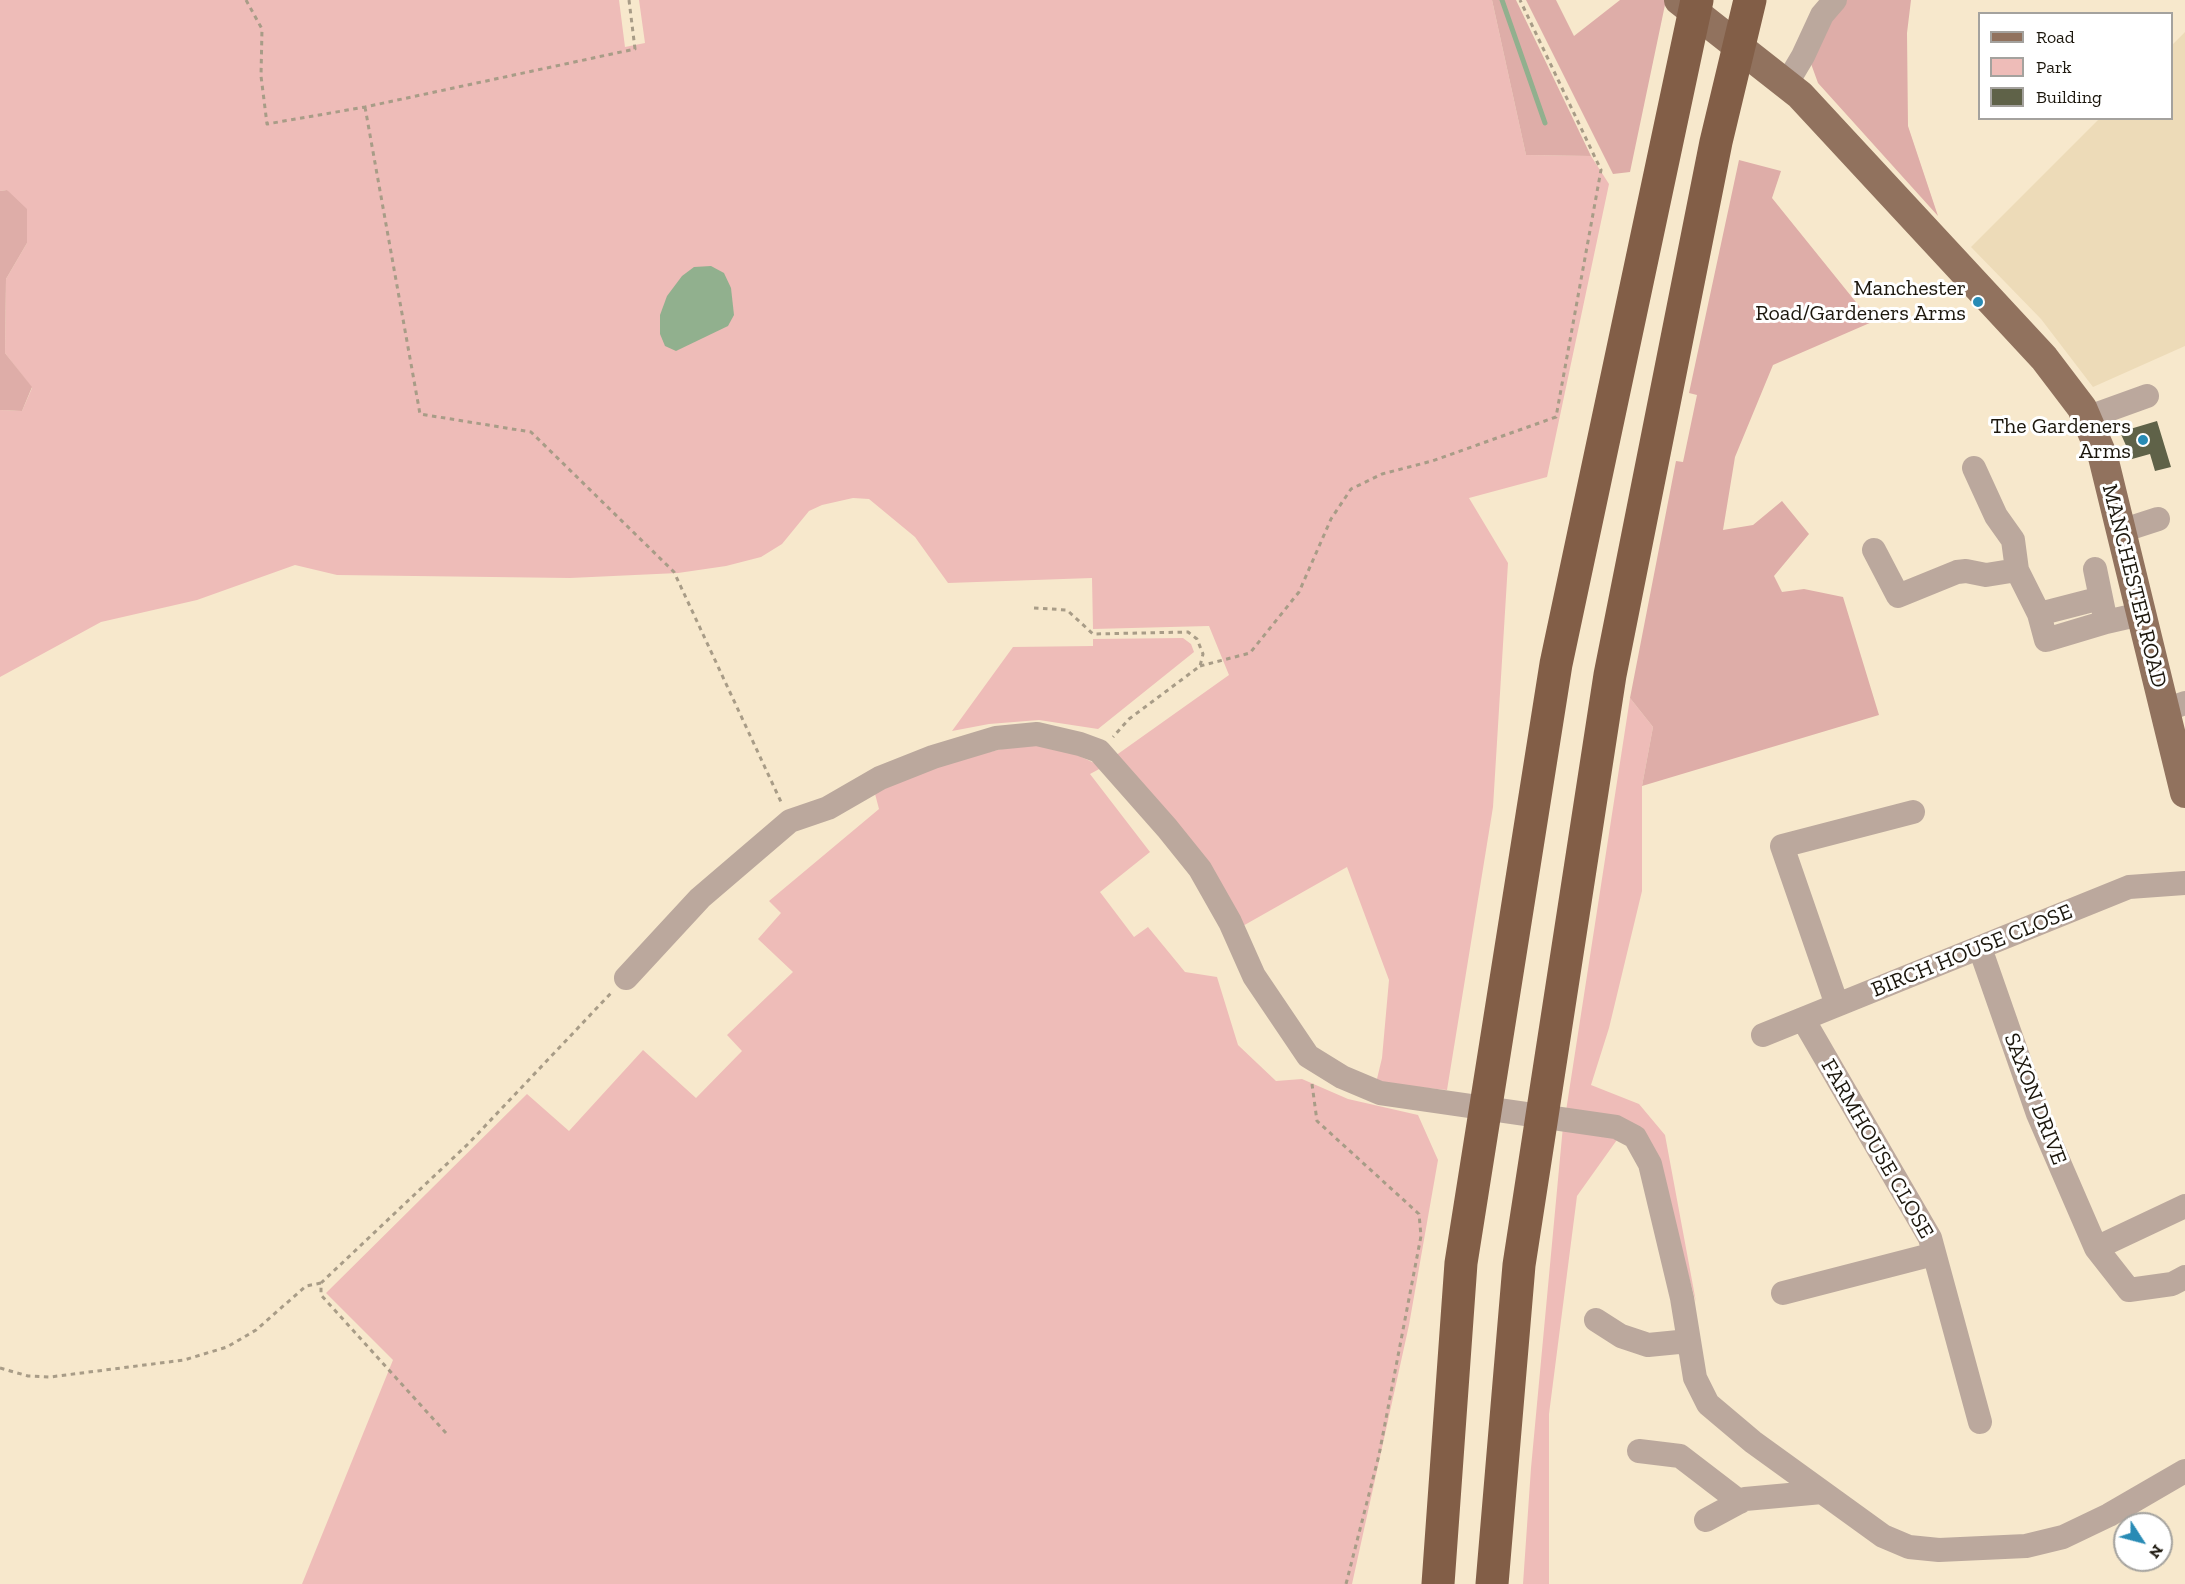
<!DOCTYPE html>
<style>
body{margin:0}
#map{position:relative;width:2185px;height:1584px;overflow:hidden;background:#f7e8cc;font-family:"Zilla Slab",serif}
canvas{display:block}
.legend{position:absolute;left:1978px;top:12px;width:195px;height:108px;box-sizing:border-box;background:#fff;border:2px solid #a4a29e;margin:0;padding:8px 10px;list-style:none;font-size:18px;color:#1c170d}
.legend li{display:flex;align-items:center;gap:12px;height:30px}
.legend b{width:30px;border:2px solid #a4a29e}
.north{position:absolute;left:2113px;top:1512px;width:60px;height:60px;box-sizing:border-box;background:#fff;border:2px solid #a4a29e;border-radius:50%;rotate:126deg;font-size:16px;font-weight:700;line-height:24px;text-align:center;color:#1c170d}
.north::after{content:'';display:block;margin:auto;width:21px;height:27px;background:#288bb5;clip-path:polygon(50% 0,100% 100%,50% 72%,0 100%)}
</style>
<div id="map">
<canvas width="2185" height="1584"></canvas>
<ul class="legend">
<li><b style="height:8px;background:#91725e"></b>Road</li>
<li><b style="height:16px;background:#eebcb8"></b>Park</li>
<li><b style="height:16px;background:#5f6248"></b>Building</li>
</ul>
<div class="north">N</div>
</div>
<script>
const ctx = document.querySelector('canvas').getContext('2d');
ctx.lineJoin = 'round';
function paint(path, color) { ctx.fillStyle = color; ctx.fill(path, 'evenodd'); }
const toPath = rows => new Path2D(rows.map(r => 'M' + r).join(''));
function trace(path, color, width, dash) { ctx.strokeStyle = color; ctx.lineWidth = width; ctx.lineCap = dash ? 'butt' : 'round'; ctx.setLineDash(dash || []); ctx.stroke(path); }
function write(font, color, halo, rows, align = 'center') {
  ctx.font = font + ' "Zilla Slab",serif'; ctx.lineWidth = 6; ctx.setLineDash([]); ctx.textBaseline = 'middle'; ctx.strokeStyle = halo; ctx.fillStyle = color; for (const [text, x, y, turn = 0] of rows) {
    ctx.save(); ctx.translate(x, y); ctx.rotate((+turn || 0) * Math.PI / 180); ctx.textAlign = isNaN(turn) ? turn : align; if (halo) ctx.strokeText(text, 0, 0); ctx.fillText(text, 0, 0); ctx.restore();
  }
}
const built = toPath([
 [2185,32,2185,346,2093,387,2041,319,1971,247,2099,119,2172,118,2172,45]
]);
const green = toPath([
 [0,0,619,0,625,47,645,43,639,0,1492,0,1526,155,1591,156,1609,184,1547,477,1469,498,1508,563,1493,807,1447,1090,1376,1083,1382,1058,1389,980,1347,867,1241,927,1115,756,1229,675,1209,626,1093,629,1092,578,948,583,915,537,869,499,853,498,822,505,809,511,782,544,761,557,726,566,678,573,570,578,337,575,295,565,197,600,101,622,0,677,0,410,22,411,32,388,5,353,6,279,27,243,7,190,0,191],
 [1183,638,1191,644,1194,652,1098,729,1039,720,989,724,952,731,1013,647,1093,646,1093,639],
 [1630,698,1653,727,1642,786,1642,891,1609,1028,1591,1085,1639,1104,1665,1135,1696,1302,1652,1149,1566,1111],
 [1027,743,1075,754,1103,767,1090,774,1150,852,1100,892,1134,937,1148,927,1185,972,1217,977,1238,1045,1276,1081,1302,1079,1348,1099,1418,1115,1438,1160,1409,1325,1352,1584,302,1584,393,1360,326,1293,527,1094,569,1131,643,1050,696,1098,742,1051,727,1035,793,972,758,939,781,913,769,901,879,809,874,790,964,758],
 [1563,1126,1619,1137,1577,1196,1549,1414,1549,1584,1523,1584,1531,1468]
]);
const forest = toPath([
 [1492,0,1516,0,1591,156,1526,155],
 [1526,0,1556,0,1574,36,1620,0,1666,0,1630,172,1613,174],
 [1840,0,1911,0,1907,33,1908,126,1938,216,1818,83,1810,61],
 [1739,160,1781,171,1772,198,1872,322,1773,365,1735,457,1723,530,1753,525,1782,501,1809,534,1774,576,1782,592,1804,589,1843,597,1879,715,1642,786,1653,727,1630,698,1676,461,1683,462,1697,395,1689,393],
 [7,190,27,209,27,243,6,279,5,353,32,387,22,411,0,410,0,191]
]);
const water = toPath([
 [711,266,724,273,731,288,734,315,728,326,676,351,665,346,660,334,660,315,667,296,682,276,694,267]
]);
const stream = toPath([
 [1502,0,1545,123]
]);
const building = toPath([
 [2157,421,2171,467,2155,471,2150,454,2132,459,2120,432]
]);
const path = toPath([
 [246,0,262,29,261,76,267,124,365,107,635,49,629,0],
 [365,107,420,414,531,432,674,572,782,804],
 [1034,608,1067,610,1093,634,1188,632,1197,639,1203,654,1200,666,1129,719,1113,737],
 [1200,666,1250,653,1299,592,1331,519,1351,489,1382,474,1432,461,1556,417,1601,170,1520,0],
 [1312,1084,1317,1121,1419,1214,1421,1236,1379,1455,1346,1584],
 [0,1368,28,1376,50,1377,184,1360,227,1347,256,1330,306,1286,321,1283],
 [446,1433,321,1295,321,1283,468,1144,612,992]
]);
const minor = toPath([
 [1787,83,1803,56,1822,15,1835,0],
 [2086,418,2147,396],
 [1974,468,1996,516,2013,540,2017,570],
 [2121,531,2158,519],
 [1874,550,1898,596,1957,572,1966,571,1986,575,2017,570,2039,614,2101,598,2106,622,2141,614],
 [2095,569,2101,598],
 [2039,614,2046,640,2106,622],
 [2165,710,2185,703],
 [1980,948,2038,1114,2096,1248,2129,1290,2172,1284,2185,1277],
 [626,978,700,898,790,821,828,808,880,778,933,757,996,738,1037,734,1080,744,1099,751,1167,828,1200,869,1230,922,1254,976,1308,1056,1342,1077,1380,1093,1616,1127,1635,1137,1650,1164,1682,1298,1695,1378,1708,1404,1753,1442,1883,1536,1909,1547,1939,1550,2026,1546,2063,1537,2109,1515,2185,1471],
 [1837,1005,1782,846,1913,812],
 [1803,1019,1930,1238,1980,1422],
 [1763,1035,2129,887,2185,883],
 [2096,1248,2185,1206],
 [1783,1293,1934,1254],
 [1596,1320,1621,1336,1648,1345,1689,1341],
 [1639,1451,1680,1456,1740,1502],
 [1706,1520,1745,1499,1822,1492]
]);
const major = toPath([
 [1679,0,1800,95,2044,358,2082,408,2103,457,2185,793]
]);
const highway = toPath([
 [1438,1584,1461,1263,1556,664,1697,0],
 [1492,1584,1519,1265,1610,675,1716,142,1750,0]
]);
const markers = [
 [1978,302,6,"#288bb5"],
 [2143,440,6,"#288bb5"]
];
const poiNames = [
 ["Manchester",1966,289],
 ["Road/Gardeners Arms",1966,314],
 ["The Gardeners",2131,427],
 ["Arms",2131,452]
];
const streetNames = [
 ["MANCHESTER ROAD",2134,586,76],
 ["BIRCH HOUSE CLOSE",1972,951,-22],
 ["SAXON DRIVE",2035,1099,69],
 ["FARMHOUSE CLOSE",1877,1149,60]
];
paint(built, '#eddbb8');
paint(green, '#eebcb8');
paint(forest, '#deada8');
paint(water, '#91b08e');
trace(stream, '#91b08e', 5);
paint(building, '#5f6248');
trace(path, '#a89c87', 3, [4.5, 4.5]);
trace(minor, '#bba89d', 24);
trace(major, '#91725e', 30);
trace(highway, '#825e47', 33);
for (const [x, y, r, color] of markers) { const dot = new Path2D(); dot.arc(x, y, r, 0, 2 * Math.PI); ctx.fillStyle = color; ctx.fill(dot); trace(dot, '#fff', 2); }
write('22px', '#1c170d', '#fff', poiNames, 'right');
write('22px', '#1c170d', '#fff', streetNames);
</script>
